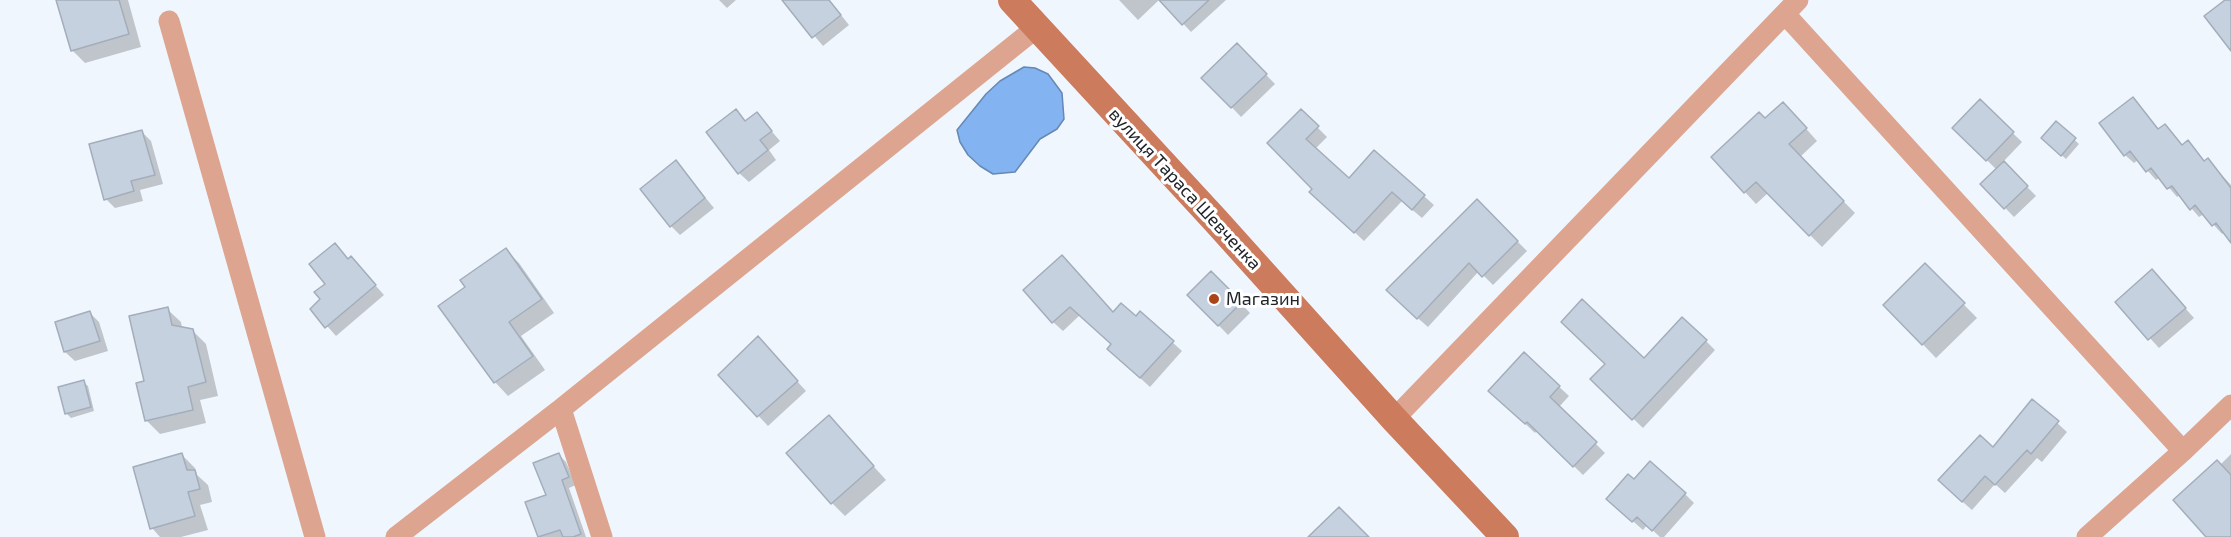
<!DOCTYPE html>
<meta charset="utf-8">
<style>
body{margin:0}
canvas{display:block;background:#eff6fe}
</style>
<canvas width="2231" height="537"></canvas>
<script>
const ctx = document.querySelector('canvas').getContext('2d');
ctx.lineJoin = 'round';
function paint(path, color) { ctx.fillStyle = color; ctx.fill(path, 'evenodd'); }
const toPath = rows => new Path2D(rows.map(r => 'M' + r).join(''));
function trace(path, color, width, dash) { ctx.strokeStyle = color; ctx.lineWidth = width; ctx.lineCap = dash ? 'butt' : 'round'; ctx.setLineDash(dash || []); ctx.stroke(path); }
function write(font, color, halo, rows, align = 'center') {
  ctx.font = font + ' "Exo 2",sans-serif'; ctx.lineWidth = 6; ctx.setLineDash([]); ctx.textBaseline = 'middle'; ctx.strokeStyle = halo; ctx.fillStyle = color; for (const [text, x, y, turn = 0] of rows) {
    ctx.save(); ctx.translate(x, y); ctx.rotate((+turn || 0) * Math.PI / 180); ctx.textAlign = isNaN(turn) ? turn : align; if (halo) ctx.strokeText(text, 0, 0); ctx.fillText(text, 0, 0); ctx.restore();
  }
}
const water = toPath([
 [1024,67,1035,68,1048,74,1062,93,1064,119,1057,129,1040,139,1015,172,993,174,980,166,968,155,960,142,957,130,986,94,1000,81,1024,67]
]);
const shadow = toPath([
 [58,0,128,0,141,47,85,63,72,50],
 [719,0,736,0,727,8],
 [784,0,829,0,849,25,823,46],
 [1119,0,1159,0,1138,20],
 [1161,0,1226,0,1191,32],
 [1237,45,1275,84,1241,117,1204,78],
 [2133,99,2159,130,2165,126,2183,146,2188,142,2205,162,2208,160,2231,185,2231,241,2224,232,2222,234,2204,214,2199,217,2180,195,2177,197,2160,177,2156,180,2138,160,2134,163,2125,155],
 [1980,101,2022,142,2003,162,2036,196,2014,217,1982,184,1997,170,1954,128],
 [736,111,746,122,757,114,780,141,769,150,776,160,749,182,739,173],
 [1301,111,1327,137,1315,149,1349,180,1374,152,1434,205,1422,218,1402,201,1364,241,1321,201,1314,189],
 [1794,115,1817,141,1800,157,1855,213,1822,247,1768,193,1756,204,1745,192,1765,120],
 [2056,123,2079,144,2066,159,2047,142],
 [141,131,151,141,163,184,140,190,143,201,115,208,106,199],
 [676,162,714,208,680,235,671,226],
 [1477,201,1527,251,1493,285,1479,271,1428,327,1397,300],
 [506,250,519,263,554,313,521,336,545,370,508,396,495,382,441,306,467,288],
 [1062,257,1114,313,1136,318,1172,342,1182,351,1150,387,1118,358,1112,344,1080,315,1063,331,1053,322],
 [351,258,384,295,336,336,312,309,322,300,327,284],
 [1925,265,1977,318,1936,358,1885,305],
 [1211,273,1250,313,1228,335,1189,295],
 [2161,281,2194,318,2159,348,2117,302],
 [167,309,181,322,182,328,192,330,206,344,218,396,200,400,206,423,160,434,146,420,146,382],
 [90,313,99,322,108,351,75,361,65,352,57,323],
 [1706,341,1715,350,1643,428,1592,379,1607,364,1644,360],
 [767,348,806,391,768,426,720,375],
 [1524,354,1569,396,1559,407,1605,453,1583,475,1537,430,1535,433,1500,400],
 [83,382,88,386,94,411,71,418,66,413],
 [2033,401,2067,432,2042,462,2037,458,2005,493,1995,484,1972,510,1949,490,1993,449],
 [829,417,886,480,845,516,832,503],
 [558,454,566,462,576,485,569,488,586,537,539,537,527,503,548,495],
 [2231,454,2231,537,2208,537,2220,465],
 [182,455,195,468,197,475,208,485,212,502,200,505,208,530,181,537,160,537,152,528],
 [1634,481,1685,494,1694,503,1664,537,1660,537,1647,525,1643,530,1618,508]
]);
const building = toPath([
 [56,0,119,0,129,34,71,51,56,0],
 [782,0,829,0,841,15,812,38,782,0],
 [1159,0,1209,0,1182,25,1159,0],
 [2225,0,2231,0,2231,51,2204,16,2225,0],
 [1237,43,1267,74,1231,108,1201,78,1237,43],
 [2133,97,2158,129,2165,124,2182,145,2188,140,2204,161,2208,158,2231,188,2231,243,2216,223,2212,226,2195,205,2190,210,2172,186,2167,189,2151,168,2146,172,2130,151,2124,156,2099,123,2133,97],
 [1980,99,2014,132,1986,161,1952,128,1980,99],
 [1783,102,1807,128,1789,144,1844,201,1809,236,1756,182,1744,193,1711,157,1759,112,1765,118,1783,102],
 [736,109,745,121,757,112,772,131,760,140,768,150,738,174,706,132,736,109],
 [1301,109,1319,126,1306,139,1349,178,1374,150,1425,195,1412,210,1392,192,1354,233,1309,192,1312,189,1267,143,1301,109],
 [2056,121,2076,138,2061,156,2041,138,2056,121],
 [142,130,155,175,131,181,134,191,104,200,89,144,142,130],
 [676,160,705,198,670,227,640,189,676,160],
 [2004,161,2028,186,2004,209,1980,184,2004,161],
 [1477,199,1518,241,1482,277,1469,263,1417,319,1386,290,1477,199],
 [335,243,348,259,351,256,376,285,325,328,310,309,320,299,314,292,325,284,309,264,335,243],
 [506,248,542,299,509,322,533,356,494,383,438,306,465,287,460,280,506,248],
 [1062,255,1113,312,1121,303,1136,316,1140,311,1174,341,1140,378,1107,349,1111,344,1070,307,1052,323,1023,290,1062,255],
 [1925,263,1965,303,1922,345,1883,305,1925,263],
 [2152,269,2186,308,2148,340,2115,302,2152,269],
 [1211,271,1242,302,1218,326,1187,295,1211,271],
 [1582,299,1644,358,1682,317,1707,340,1632,420,1590,379,1605,364,1561,322,1582,299],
 [168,307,172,325,193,329,206,382,188,387,193,410,145,421,136,383,144,381,129,316,168,307],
 [90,311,100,341,64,352,55,322,90,311],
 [758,336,798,381,757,417,718,375,758,336],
 [1524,352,1560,386,1550,397,1597,442,1573,467,1527,422,1525,424,1488,391,1524,352],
 [84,380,91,407,65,414,58,387,84,380],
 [2032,399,2059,421,2031,454,2027,450,1995,485,1985,476,1962,502,1938,480,1980,435,1993,447,2032,399],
 [829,415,874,466,831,504,786,453,829,415],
 [182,453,187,470,195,470,200,489,188,492,195,516,150,529,133,467,182,453],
 [559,453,569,477,562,480,581,534,573,537,563,537,560,530,538,537,525,502,546,495,533,463,559,453],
 [2217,460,2231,475,2231,537,2206,537,2173,500,2217,460],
 [1650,461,1686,493,1652,531,1637,517,1632,522,1606,499,1628,474,1634,479,1650,461],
 [1339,507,1369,537,1308,537,1339,507]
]);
const street = toPath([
 [1785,14,2183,451,2087,537],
 [169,21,315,537],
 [561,409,602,537],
 [1394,419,1798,0],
 [2183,451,2231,405],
 [396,537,561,409,1036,28]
]);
const secondary = toPath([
 [1012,0,1216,221,1394,419,1505,537]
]);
const markers = [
 [1214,299,6,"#aa4518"]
];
const streetNames = [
 ["вулиця Тараса Шевченка",1185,189,47]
];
const poiNames = [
 ["Магазин",1226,299]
];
paint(water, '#83b3f0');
trace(water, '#6588b4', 1.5);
paint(shadow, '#0003');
paint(building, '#c6d1df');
trace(building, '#a3adbb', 1.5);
trace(street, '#dda590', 21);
trace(secondary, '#cc7b5d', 28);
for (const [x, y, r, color] of markers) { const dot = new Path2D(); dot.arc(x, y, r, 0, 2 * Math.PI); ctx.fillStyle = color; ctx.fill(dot); trace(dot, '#fff', 2); }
write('18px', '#202429', '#fff', streetNames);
write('18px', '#202429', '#fff', poiNames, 'left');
</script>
